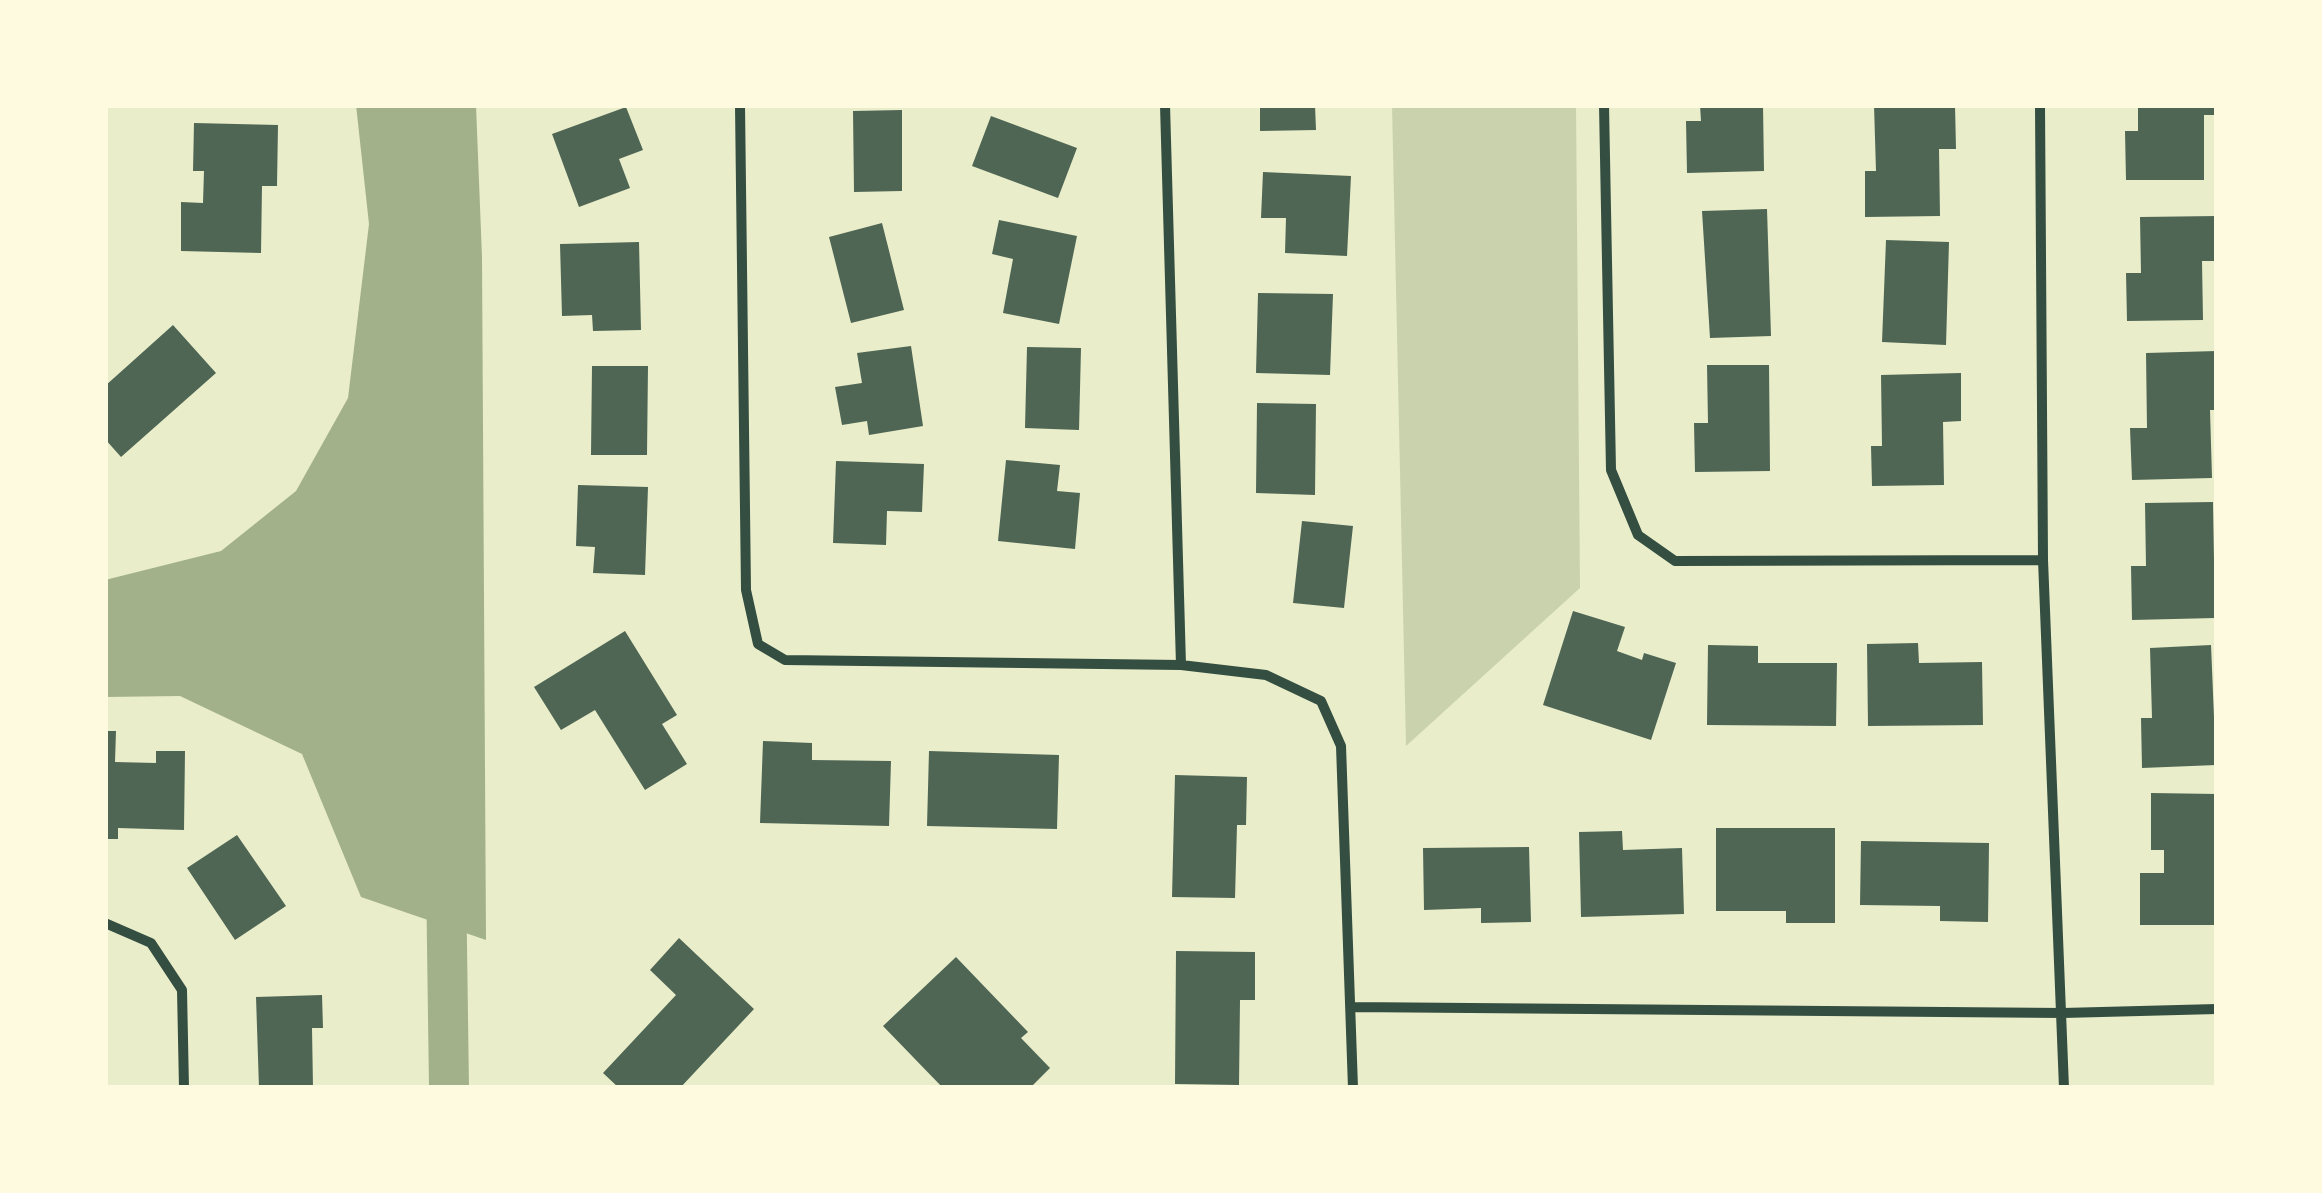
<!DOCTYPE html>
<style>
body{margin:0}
#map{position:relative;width:2322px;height:1193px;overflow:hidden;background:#e9edc9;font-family:"Golos Text",sans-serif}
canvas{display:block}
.frame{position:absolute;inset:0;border:108px solid #fefae0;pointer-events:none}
</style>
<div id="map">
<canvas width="2322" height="1193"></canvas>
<div class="frame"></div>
</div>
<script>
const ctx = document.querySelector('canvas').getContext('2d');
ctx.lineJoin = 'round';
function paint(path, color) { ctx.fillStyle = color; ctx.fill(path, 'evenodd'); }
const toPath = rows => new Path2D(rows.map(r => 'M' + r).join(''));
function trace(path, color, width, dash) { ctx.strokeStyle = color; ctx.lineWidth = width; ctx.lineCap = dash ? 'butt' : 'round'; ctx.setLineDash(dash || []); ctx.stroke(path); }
const green = toPath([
 [1392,105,1576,105,1580,588,1406,746]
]);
const water = toPath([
 [356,105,476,105,482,257,486,940,361,897,302,754,180,696,105,697,105,580,221,551,296,491,348,398,369,224]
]);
const canal = toPath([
 [446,874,449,1088]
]);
const building = toPath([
 [1260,105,1315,105,1316,130,1260,131],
 [1700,105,1763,105,1764,171,1687,173,1686,121,1701,121],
 [1874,105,1955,105,1956,149,1939,149,1940,216,1865,217,1865,171,1876,171],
 [2138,105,2217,105,2217,115,2204,115,2204,180,2126,180,2125,131,2138,131],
 [626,107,643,150,619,159,630,188,579,207,552,134],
 [902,110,902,191,854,192,853,111],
 [991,116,1077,148,1058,198,972,166],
 [194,123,278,125,277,186,262,186,261,253,181,251,181,202,203,203,204,171,193,171],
 [1263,172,1351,176,1347,256,1285,253,1286,218,1261,218],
 [1767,209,1771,336,1710,338,1702,211],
 [2217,216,2217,261,2202,261,2203,320,2127,321,2126,273,2141,273,2140,217],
 [999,220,1077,236,1059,324,1003,313,1013,259,992,254],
 [882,223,904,310,851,323,829,237],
 [1886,240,1949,242,1946,345,1882,342],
 [639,242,641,330,593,331,592,315,562,316,560,244],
 [1258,293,1333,294,1330,375,1256,373],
 [173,325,216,373,121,457,105,439,105,386],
 [911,346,923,426,869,435,867,421,842,425,835,387,862,383,857,353],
 [1027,347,1081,348,1079,430,1025,428],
 [2217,351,2217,410,2210,410,2212,478,2132,480,2130,428,2147,428,2146,353],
 [1707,365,1769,365,1770,471,1695,472,1694,423,1708,423],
 [592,366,648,366,647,455,591,455],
 [1961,373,1961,421,1943,422,1944,485,1872,486,1871,446,1882,446,1881,375],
 [1257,403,1316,404,1315,495,1256,493],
 [1006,460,1060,465,1057,491,1080,493,1075,549,998,541],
 [836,461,924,464,922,512,887,511,886,545,833,543],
 [578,485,648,487,645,575,593,573,595,547,576,546],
 [2213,502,2215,618,2132,620,2131,566,2146,566,2145,503],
 [1302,521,1353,526,1344,608,1293,603],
 [1573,611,1625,627,1617,651,1642,660,1644,653,1676,663,1651,740,1543,705],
 [625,631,677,715,662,724,687,764,645,790,595,710,561,730,534,687],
 [1918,643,1919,663,1982,662,1983,725,1868,726,1867,644],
 [1708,645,1758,646,1758,663,1837,663,1836,726,1707,725],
 [2211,645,2216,765,2142,768,2141,718,2152,718,2150,648],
 [105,731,116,731,115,762,156,763,156,751,185,751,184,830,118,828,118,839,105,839],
 [763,741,812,743,812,760,891,761,889,826,760,823],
 [929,751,1059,755,1057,829,927,826],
 [1175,775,1247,777,1246,825,1237,825,1235,898,1172,897],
 [2151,793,2217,794,2217,925,2140,925,2140,873,2164,873,2164,850,2151,850],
 [1716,828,1835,828,1835,923,1786,923,1786,911,1716,911],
 [1622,831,1623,850,1682,848,1684,914,1581,917,1579,832],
 [237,835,286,906,235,940,187,868],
 [1861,841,1989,843,1988,922,1940,921,1940,906,1860,905],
 [1529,847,1531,922,1481,923,1481,908,1424,910,1423,848],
 [679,938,754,1009,680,1088,619,1088,603,1073,676,995,650,970],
 [1176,951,1255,952,1255,1000,1240,1000,1239,1085,1175,1084],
 [956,957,1028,1032,1021,1038,1050,1068,1030,1088,943,1088,883,1026],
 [322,995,323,1028,312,1028,313,1088,259,1088,256,997]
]);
const minor = toPath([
 [740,105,746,590,758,644,785,660,1181,665,1266,675,1321,701,1341,746,1353,1088],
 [1165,105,1181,665],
 [1604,105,1611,470,1638,535,1675,561,2043,560],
 [2040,105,2043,560,2064,1088],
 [105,923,151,943,182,990,184,1088],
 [1351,1007,2063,1013,2217,1009]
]);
paint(green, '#cad2ad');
paint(water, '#a3b18a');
trace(canal, '#a3b18a', 40);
paint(building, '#4f6655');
trace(minor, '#344e41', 10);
</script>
